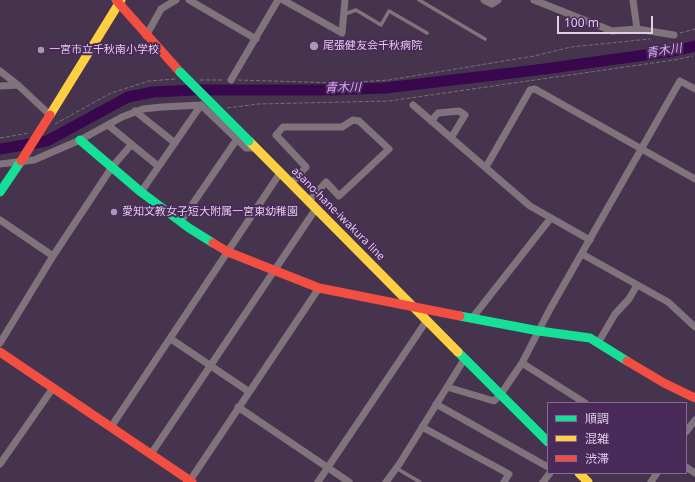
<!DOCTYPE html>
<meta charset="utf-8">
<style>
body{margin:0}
#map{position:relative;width:695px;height:482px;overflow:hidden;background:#46344e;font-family:"Noto Sans","Noto Sans JP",sans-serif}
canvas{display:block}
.legend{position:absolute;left:547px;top:402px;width:140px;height:72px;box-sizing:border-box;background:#492a58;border:1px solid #856b92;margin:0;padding:5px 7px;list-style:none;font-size:12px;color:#dfcde9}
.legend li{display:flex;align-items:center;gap:8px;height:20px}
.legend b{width:20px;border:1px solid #856b92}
.scale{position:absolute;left:557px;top:16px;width:96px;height:18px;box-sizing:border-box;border:2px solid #dfcde9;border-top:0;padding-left:5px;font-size:12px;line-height:14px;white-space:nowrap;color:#dfcde9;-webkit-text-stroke:3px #492a58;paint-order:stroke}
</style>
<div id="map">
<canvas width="695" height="482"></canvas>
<ul class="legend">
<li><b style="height:5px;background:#16e098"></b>順調</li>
<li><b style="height:5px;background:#ffcf43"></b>混雑</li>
<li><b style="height:5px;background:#f24e42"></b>渋滞</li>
</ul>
<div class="scale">100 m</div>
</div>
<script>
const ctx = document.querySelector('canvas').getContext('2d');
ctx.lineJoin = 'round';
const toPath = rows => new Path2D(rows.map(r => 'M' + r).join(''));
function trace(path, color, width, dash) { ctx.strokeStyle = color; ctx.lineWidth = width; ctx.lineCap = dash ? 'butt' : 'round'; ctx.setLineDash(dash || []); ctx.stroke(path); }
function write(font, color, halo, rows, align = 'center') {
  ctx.font = font + ' "Noto Sans","Noto Sans JP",sans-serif'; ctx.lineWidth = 4; ctx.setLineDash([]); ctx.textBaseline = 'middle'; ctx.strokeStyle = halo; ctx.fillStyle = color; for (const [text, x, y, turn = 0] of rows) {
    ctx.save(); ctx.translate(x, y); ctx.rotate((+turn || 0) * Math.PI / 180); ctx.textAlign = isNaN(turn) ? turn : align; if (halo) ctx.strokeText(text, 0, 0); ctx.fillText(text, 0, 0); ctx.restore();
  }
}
const river = toPath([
 [0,149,47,141,128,97,153,92,195,90,330,90,385,88,537,70,674,51,695,46]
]);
const path = toPath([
 [680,33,695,29],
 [200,80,223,80],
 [238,80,340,83,389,80,534,56,571,47,650,39],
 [227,108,258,104,389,101,674,60,693,56],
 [55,124,111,93,149,81,175,79],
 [0,138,29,133]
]);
const lane = toPath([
 [419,0,485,39],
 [345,14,356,10,381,25,389,11,427,33],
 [396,468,420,482]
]);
const street = toPath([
 [189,0,256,39],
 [283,0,342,33,345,0],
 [484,0,492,4,498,0],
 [534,0,612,31,637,29,674,35],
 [633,0,637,29],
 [146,36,161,9,176,0],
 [0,71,18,85],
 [231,80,278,0],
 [0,86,18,85,50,115],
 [413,105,530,206,590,240],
 [135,111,175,143],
 [431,121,438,113,459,111,465,115,451,138],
 [108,125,158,166],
 [0,164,34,160,80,140,122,117,143,109,162,107,201,105,246,148,255,148],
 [486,167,530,90,535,89,695,179],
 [291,184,306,167,276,135,283,127,342,127,353,120,359,121,389,149,339,196,326,182,308,202],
 [141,192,201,105],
 [0,220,53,256],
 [181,221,237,139],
 [582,254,668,302,695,327],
 [473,317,550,219],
 [171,339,248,391],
 [0,343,53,256,112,167,131,145],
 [598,343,615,314,629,299,637,285],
 [522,363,585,403],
 [447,387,494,401,501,394,522,363,550,309,680,81,695,89],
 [436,404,548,467],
 [238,407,349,482],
 [111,427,280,173],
 [422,427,509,474,504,482],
 [686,432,695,420],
 [151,454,315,210],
 [0,464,53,388],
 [686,467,695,473],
 [189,482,319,288],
 [318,482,427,320],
 [386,482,400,463,465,358],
 [543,482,550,473],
 [651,482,657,473]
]);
const fast = toPath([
 [80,140,141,192,189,228,213,243],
 [0,192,21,161],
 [460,316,539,331,590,338,627,361],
 [458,352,548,442]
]);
const slow = toPath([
 [50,115,121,0],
 [249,141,458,352],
 [579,473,588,482]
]);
const jam = toPath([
 [116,0,180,72],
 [213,243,228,252,319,288,460,316],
 [0,352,192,482],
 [627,361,664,383,695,398]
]);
const fastBridge = toPath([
 [180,72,249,141]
]);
const jamBridge = toPath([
 [21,161,50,115]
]);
const markers = [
 [314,46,5,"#a997b3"],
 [41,50,4,"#a997b3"],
 [114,212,4,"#a997b3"]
];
const poiNames = [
 ["尾張健友会千秋病院",323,46],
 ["一宮市立千秋南小学校",49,50],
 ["愛知文教女子短大附属一宮東幼稚園",122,212]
];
const streetNames = [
 ["asano-hane-iwakura line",338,214,45]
];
const waterNames = [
 ["青木川",664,51,-9],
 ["青木川",343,88,-1]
];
trace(river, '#39074d', 11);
trace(path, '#7a6e79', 1, [4, 2]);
trace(lane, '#80737b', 3.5);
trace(street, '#80737b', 7);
trace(fast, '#16e098', 9);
trace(slow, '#ffcf43', 9);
trace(jam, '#f24e42', 9);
trace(fastBridge, '#16e098', 9);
trace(jamBridge, '#f24e42', 9);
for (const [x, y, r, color] of markers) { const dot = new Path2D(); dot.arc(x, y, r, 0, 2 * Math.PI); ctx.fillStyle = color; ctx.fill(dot); trace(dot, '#492a58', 1.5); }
write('11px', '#dfcde9', '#492a58', poiNames, 'left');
write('11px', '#dfcde9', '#492a58', streetNames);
write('italic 12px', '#deaafa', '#492a58', waterNames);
</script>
